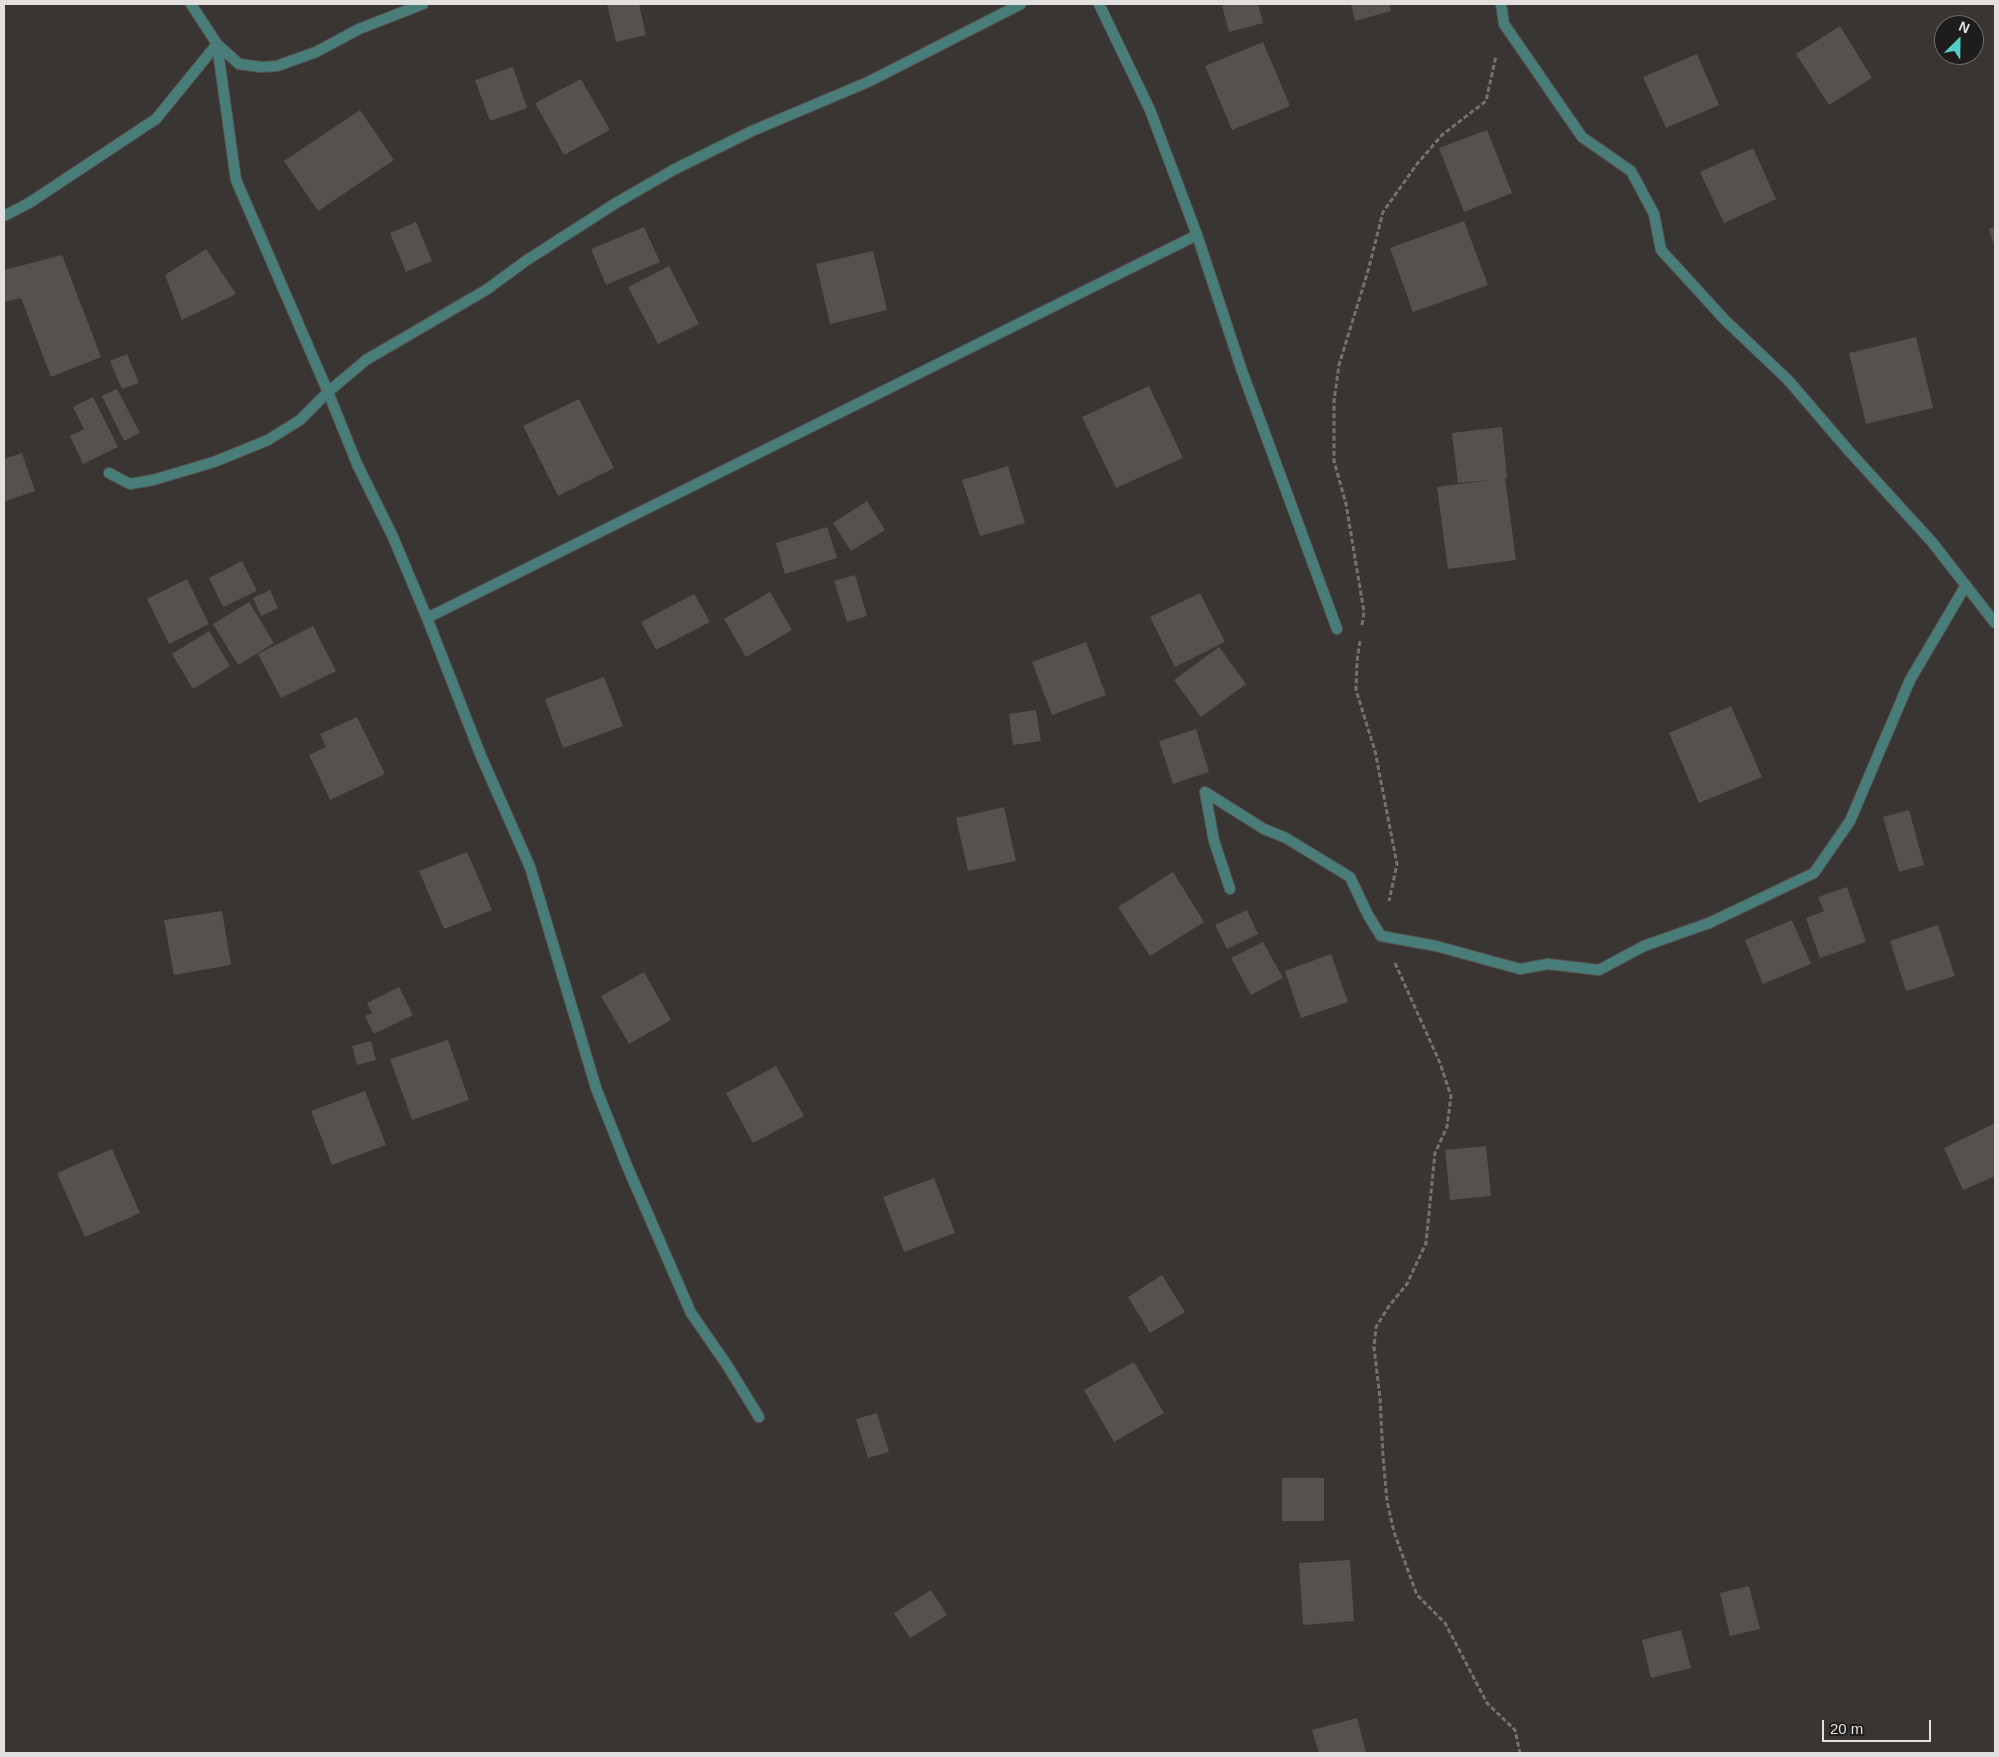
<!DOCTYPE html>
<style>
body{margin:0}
#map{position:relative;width:1999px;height:1757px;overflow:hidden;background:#383532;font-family:Helvetica,sans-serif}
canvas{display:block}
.frame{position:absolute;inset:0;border:5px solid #e2e0de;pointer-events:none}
.north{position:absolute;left:1934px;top:15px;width:50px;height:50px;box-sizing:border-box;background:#1e1d1c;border:1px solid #6c6b6a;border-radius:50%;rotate:23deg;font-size:14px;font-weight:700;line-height:20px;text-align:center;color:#e2e0de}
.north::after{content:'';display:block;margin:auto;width:18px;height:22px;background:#54cdc8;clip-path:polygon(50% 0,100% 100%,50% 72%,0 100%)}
.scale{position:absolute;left:1822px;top:1720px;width:109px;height:22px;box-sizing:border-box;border:2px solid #e2e0de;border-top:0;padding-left:6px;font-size:15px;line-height:18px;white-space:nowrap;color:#e2e0de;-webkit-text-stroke:4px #1e1d1c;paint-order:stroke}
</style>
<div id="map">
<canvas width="1999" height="1757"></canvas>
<div class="frame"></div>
<div class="north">N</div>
<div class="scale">20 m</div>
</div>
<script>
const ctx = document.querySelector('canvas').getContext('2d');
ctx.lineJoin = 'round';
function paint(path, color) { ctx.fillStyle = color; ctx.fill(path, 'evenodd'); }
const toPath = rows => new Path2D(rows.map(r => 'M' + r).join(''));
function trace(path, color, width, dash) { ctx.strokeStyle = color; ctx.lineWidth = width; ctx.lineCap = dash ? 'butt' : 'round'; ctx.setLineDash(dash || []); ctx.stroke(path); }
const building = toPath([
 [607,4,639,4,646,35,616,42],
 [1229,4,1258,4,1263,23,1229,32,1222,6],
 [1351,4,1389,4,1391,11,1355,21],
 [1840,26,1872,78,1829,105,1796,54],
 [1263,42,1290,106,1232,130,1205,66],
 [1697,54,1719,105,1666,128,1643,77],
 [513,67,527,108,490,121,475,80],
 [581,79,610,130,564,155,535,103],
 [360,110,394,160,318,211,284,161],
 [1487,130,1512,193,1464,212,1439,148],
 [1753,148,1776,199,1724,223,1700,172],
 [1464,221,1488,285,1413,312,1390,248],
 [416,222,432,261,406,272,390,233],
 [644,227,660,262,606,285,591,249],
 [1995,227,1995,250,1989,229],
 [206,249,236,294,182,320,165,275],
 [873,251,887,310,830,324,816,264],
 [62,255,101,357,51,377,21,298,4,302,4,270],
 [669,266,699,324,658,344,628,287],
 [1916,337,1933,408,1866,424,1849,353],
 [127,354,139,383,122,389,110,361],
 [1149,386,1183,458,1116,488,1082,417],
 [117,389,140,433,124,441,102,396],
 [93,397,118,447,83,464,70,436,84,429,73,407],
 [579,399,614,468,558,496,523,426],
 [1502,427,1507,478,1505,478,1516,560,1448,569,1437,487,1491,480,1458,483,1452,433],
 [22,453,35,491,4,502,4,459],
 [1008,466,1025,523,980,536,962,480],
 [867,501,885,530,851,551,833,523],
 [827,527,837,558,785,574,776,543],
 [242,561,257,591,223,607,209,578],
 [855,575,867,616,847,622,834,581],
 [187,579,209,624,169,644,147,599],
 [270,590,278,608,261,616,253,598],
 [770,592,792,630,746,657,724,619],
 [1200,593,1225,642,1175,667,1150,617],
 [694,594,710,622,656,650,641,622],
 [249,602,274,643,238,665,213,624],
 [313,626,336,671,281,698,258,654],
 [209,631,230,666,193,689,172,654],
 [1086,642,1106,695,1052,715,1032,662],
 [1219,647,1246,684,1201,717,1174,680],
 [604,677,623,726,563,748,545,699],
 [1731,706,1762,777,1699,803,1669,733],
 [1036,710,1041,741,1013,745,1009,714],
 [357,717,385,774,330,800,309,755,326,747,320,734],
 [1196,729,1209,772,1173,784,1159,741],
 [1004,807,1016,861,968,871,956,818],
 [1909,810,1924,865,1899,872,1883,817],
 [467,852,492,910,444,929,419,871],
 [1173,872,1204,922,1150,956,1118,907],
 [1847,887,1866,942,1820,958,1806,918,1824,911,1818,897],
 [1247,910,1258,934,1227,949,1215,925],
 [222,911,231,965,174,975,164,920],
 [1792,920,1811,964,1763,984,1745,940],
 [1938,925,1955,976,1906,991,1890,941],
 [1263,942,1283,978,1251,995,1231,958],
 [1331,954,1348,1002,1301,1018,1285,971],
 [644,972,671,1020,629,1044,601,996],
 [399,987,413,1015,374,1034,365,1016,372,1013,367,1003],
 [448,1040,469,1100,412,1120,390,1059],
 [371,1041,376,1060,357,1065,352,1046],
 [776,1066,804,1116,753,1143,726,1093],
 [365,1091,386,1145,332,1165,311,1111],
 [1995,1123,1995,1176,1963,1190,1944,1148],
 [1486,1146,1491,1196,1450,1200,1445,1150],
 [112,1149,140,1213,85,1237,57,1173],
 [934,1178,955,1233,904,1252,883,1197],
 [1162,1275,1185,1312,1150,1333,1128,1297],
 [1134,1362,1164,1413,1114,1442,1084,1390],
 [877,1413,889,1452,868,1458,856,1419],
 [1282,1478,1324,1478,1324,1521,1282,1521],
 [1350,1560,1354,1621,1303,1625,1299,1563],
 [1749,1586,1760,1629,1730,1636,1720,1593],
 [931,1590,947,1615,910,1638,894,1613],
 [1681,1630,1691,1668,1651,1678,1642,1640],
 [1357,1718,1366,1753,1319,1753,1312,1730]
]);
const path = toPath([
 [1362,625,1364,612,1346,504,1334,461,1334,401,1339,365,1368,271,1383,212,1417,164,1442,135,1486,101,1496,56],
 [1360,641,1357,661,1356,690,1375,751,1397,864,1389,901],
 [1395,963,1440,1063,1451,1096,1447,1127,1435,1153,1426,1243,1407,1284,1389,1306,1376,1327,1374,1347,1380,1398,1383,1456,1387,1501,1394,1532,1417,1595,1445,1623,1487,1703,1515,1730,1520,1753]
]);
const street = toPath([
 [191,4,217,44,239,64,261,67,277,66,316,52,359,29,423,4],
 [1099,4,1150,110,1197,235,1242,371,1337,629],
 [1501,4,1504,24,1582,137,1631,171,1654,214,1661,250,1725,320,1788,380,1849,451,1932,542,1995,623],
 [4,216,29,203,156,119,217,44],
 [109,473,130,484,153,480,214,462,268,440,300,420,328,392,236,180,217,44],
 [427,618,1197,235],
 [1230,889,1214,841,1205,792,1264,829,1286,838,1350,877,1368,915,1381,936,1436,946,1520,969,1548,964,1599,970,1644,946,1709,923,1814,873,1850,821,1910,680,1966,585],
 [759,1417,727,1365,691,1313,627,1166,596,1088,530,867,481,756,427,618,393,537,357,464,328,392,366,360,486,290,527,260,616,203,675,169,752,131,868,82,1021,4]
]);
paint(building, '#54514e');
trace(street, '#575451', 12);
trace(path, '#74726f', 3, [5, 2.5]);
trace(street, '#487d7a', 10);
</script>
